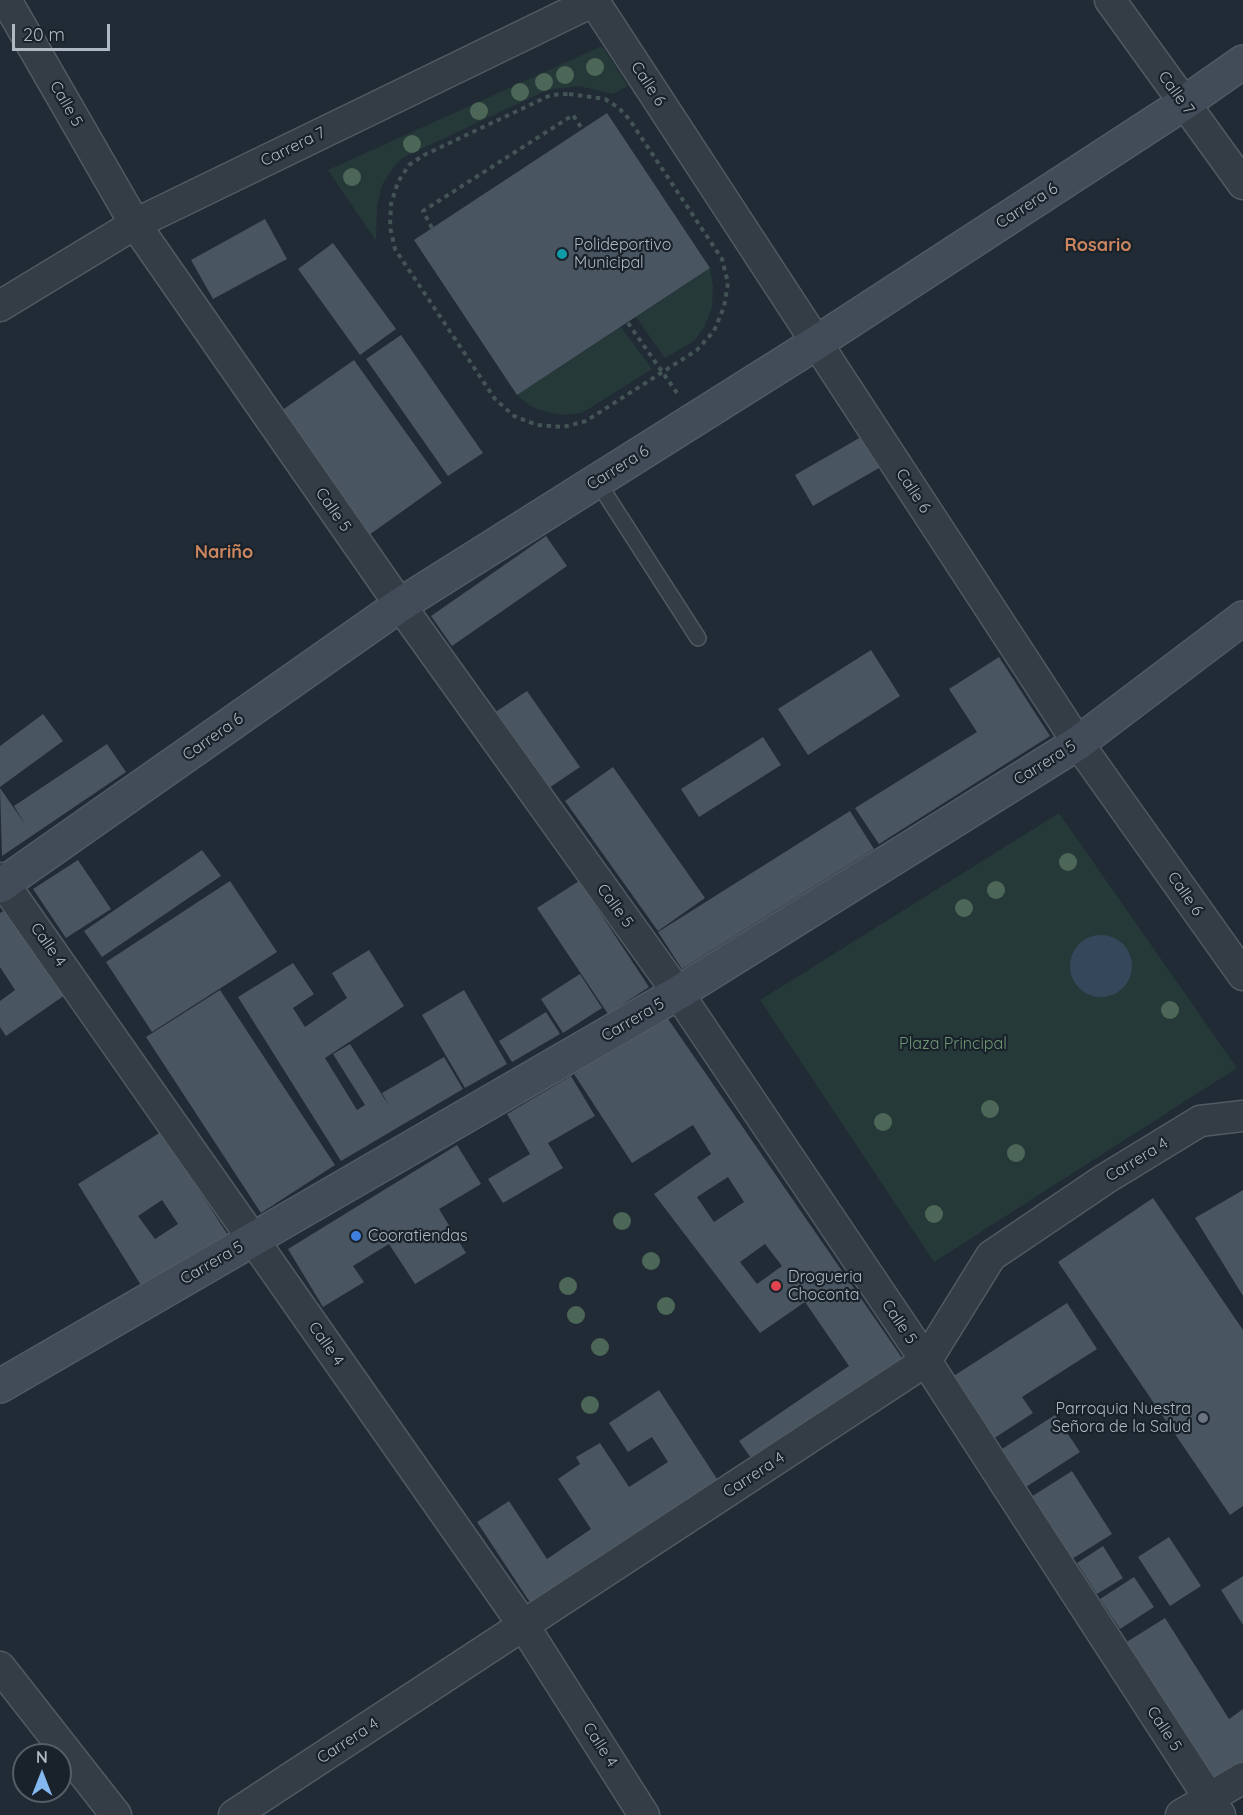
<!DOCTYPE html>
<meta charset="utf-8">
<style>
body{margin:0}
#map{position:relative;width:1243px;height:1815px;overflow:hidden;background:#212b35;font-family:Quicksand,sans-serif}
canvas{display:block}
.north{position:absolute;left:12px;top:1743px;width:60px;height:60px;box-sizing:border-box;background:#19222a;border:2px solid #555e67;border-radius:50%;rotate:0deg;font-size:16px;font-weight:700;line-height:24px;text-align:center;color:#aeb7c2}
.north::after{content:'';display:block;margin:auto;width:21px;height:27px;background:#85b7f0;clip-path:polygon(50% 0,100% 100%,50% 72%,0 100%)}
.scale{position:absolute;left:12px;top:24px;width:98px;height:27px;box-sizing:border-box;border:3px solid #aeb7c2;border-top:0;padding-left:8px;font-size:18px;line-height:21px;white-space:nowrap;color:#aeb7c2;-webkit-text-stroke:4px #19222a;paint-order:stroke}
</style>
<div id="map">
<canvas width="1243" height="1815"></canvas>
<div class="north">N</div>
<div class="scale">20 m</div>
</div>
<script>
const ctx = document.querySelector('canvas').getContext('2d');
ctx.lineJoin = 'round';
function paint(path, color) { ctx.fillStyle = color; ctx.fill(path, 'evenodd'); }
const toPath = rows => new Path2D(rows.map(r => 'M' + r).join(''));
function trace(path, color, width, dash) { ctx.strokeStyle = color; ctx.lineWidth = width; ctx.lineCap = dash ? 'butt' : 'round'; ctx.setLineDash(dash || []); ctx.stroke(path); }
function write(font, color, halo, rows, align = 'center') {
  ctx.font = font + ' Quicksand,sans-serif'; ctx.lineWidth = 4.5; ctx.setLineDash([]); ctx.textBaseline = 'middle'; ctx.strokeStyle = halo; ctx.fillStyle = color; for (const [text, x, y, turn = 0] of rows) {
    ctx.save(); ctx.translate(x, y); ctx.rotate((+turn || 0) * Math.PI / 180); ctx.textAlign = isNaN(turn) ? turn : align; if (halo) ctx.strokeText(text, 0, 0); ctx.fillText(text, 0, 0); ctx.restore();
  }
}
const green = toPath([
 [602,46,628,86,613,94,579,86,547,90,404,157,395,165,382,185,377,207,376,241,328,170],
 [710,268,713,287,712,307,705,326,694,341,665,358,636,317],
 [621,327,652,369,582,413,564,415,546,412,530,406,517,395],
 [1059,813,1237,1068,934,1262,760,1000],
 [1103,936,1112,938,1128,951,1131,960,1129,979,1077,948,1084,941]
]);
const water = toPath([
 '1070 966a31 31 0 1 1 62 0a31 31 0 1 1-62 0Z'
]);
const building = toPath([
 [607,113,710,268,517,395,414,240],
 [265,219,287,259,213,299,191,260],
 [333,243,396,329,360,355,298,269],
 [401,335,483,453,448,476,366,359],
 [354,360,442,483,369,535,281,411],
 [861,437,879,468,813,506,795,475],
 [546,536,567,566,452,646,431,616],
 [871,650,900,696,808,755,778,709],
 [999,657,1050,736,879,844,855,808,977,732,949,689],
 [527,691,580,767,546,790,494,713],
 [43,714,63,741,0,787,0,746],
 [763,737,781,765,699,817,681,789],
 [107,744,126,772,2,856,0,788,25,824,14,806],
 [613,767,705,898,658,931,565,801],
 [850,811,874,849,682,969,658,932],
 [202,850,221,876,102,957,84,931],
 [78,860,111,909,66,938,33,889],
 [230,881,277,952,152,1032,106,962],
 [579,881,649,987,608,1014,537,908],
 [7,909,65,995,6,1036,0,1027,0,1001,15,990,0,967,0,913],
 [369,950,404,1006,325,1058,357,1110,365,1105,333,1054,350,1044,389,1106,382,1093,444,1057,463,1089,341,1161,238,997,293,963,314,994,293,1008,305,1027,347,998,332,973],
 [580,974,602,1008,563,1033,541,999],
 [220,990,335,1165,261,1213,146,1037],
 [464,990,507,1064,465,1088,422,1015],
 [546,1012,560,1034,512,1062,499,1041],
 [666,1016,907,1365,756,1465,739,1441,849,1366,805,1302,760,1333,654,1194,711,1154,693,1125,632,1163,574,1074],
 [728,1177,744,1202,714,1222,697,1197],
 [765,1244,782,1266,757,1284,740,1262],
 [571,1076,595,1116,548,1143,563,1168,503,1203,488,1179,530,1154,507,1114],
 [161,1132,228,1235,144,1290,78,1184],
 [162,1200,178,1224,155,1239,138,1216],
 [457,1145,481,1184,439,1209,466,1253,415,1284,389,1244,353,1266,364,1282,323,1307,288,1249],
 [1243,1190,1243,1296,1195,1218],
 [1153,1198,1243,1330,1243,1506,1230,1515,1058,1262],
 [1067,1303,1097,1349,1022,1397,1033,1413,993,1439,952,1377],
 [659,1390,723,1488,535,1610,477,1522,509,1501,547,1559,591,1529,558,1479,580,1464,576,1457,600,1443,629,1487,668,1462,652,1437,628,1452,609,1423],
 [1055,1415,1080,1452,1026,1487,1002,1449],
 [1072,1471,1112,1534,1072,1559,1031,1497],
 [1169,1537,1201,1586,1170,1606,1138,1557],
 [1103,1546,1123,1578,1097,1594,1077,1563],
 [1243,1576,1243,1625,1221,1590],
 [1134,1577,1154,1607,1120,1629,1100,1599],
 [1165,1618,1229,1719,1243,1709,1243,1764,1215,1782,1125,1643]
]);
const path = toPath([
 [569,94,605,99,619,108,629,119,722,259,728,283,724,307,714,331,697,350,586,421,563,427,537,425,514,416,495,399,395,249,390,227,391,204,398,182,409,165,424,155,551,95,569,94],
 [432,228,423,211,573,115,583,130],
 [628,323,677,393]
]);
const lane = toPath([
 [597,481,698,638]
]);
const street = toPath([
 [6,0,135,224,400,605,678,993,926,1361,1220,1815],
 [593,0,1078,743,1243,975],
 [1110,0,1243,184],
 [0,306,135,224,594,1],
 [0,878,524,1626,644,1815],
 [0,1667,116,1815],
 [234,1815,926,1361,991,1256,1105,1179,1200,1121,1243,1116],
 [1181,1815,1243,1778]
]);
const secondary = toPath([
 [0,886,400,605,816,343,1183,104,1243,62],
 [0,1386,678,993,1078,743,1243,618]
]);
const trees = [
 [595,67],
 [565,75],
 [544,82],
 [520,92],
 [479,111],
 [412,144],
 [352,177],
 [1068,862],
 [996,890],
 [964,908],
 [1170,1010],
 [990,1109],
 [883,1122],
 [1016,1153],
 [934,1214],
 [622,1221],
 [651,1261],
 [568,1286],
 [666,1306],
 [576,1315],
 [600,1347],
 [590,1405]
];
const markers = [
 [562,254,6,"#0f9aa8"],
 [356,1236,6,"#3f7fe0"],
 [776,1286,6,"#e0444e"],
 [1203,1418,6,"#6b7280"]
];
const streetNames = [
 ["Calle 6",648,84,57],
 ["Calle 7",1176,93,54],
 ["Calle 5",66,104,60],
 ["Carrera 7",293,147,-26],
 ["Carrera 6",1027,206,-33],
 ["Carrera 6",618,468,-32],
 ["Calle 6",913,491,57],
 ["Calle 5",333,510,55],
 ["Carrera 6",213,737,-35],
 ["Carrera 5",1045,763,-32],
 ["Calle 6",1185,894,55],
 ["Calle 5",615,906,54],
 ["Calle 4",48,945,55],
 ["Carrera 5",633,1020,-30],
 ["Carrera 4",1137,1160,-31],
 ["Carrera 5",212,1263,-30],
 ["Calle 5",899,1322,56],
 ["Calle 4",326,1344,55],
 ["Carrera 4",754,1475,-33],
 ["Calle 5",1164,1729,57],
 ["Carrera 4",348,1741,-33],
 ["Calle 4",600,1745,57]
];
const poiNames = [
 ["Polideportivo",574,245],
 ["Municipal",574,263],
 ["Cooratiendas",368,1236],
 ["Drogueria",788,1277],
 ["Choconta",788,1295],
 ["Parroquia Nuestra",1191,1409,"right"],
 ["Señora de la Salud",1191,1427,"right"]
];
const parkNames = [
 ["Plaza Principal",953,1044]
];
const neighbourhoodNames = [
 ["Rosario",1098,246],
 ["Nariño",224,553]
];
paint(green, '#253938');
paint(water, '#35485b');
paint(building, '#495560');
trace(lane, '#515a63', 18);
trace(street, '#515a63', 33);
trace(secondary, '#515a63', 36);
trace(path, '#425455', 4, [4.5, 4.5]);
trace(lane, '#343d45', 15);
trace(street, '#343d45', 30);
trace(secondary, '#424c58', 33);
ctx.fillStyle = '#4c6658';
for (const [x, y] of trees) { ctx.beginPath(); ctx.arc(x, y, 9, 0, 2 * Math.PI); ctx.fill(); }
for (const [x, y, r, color] of markers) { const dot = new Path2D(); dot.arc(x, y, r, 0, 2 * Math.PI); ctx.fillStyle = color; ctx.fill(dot); trace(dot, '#19222a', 2); }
write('16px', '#aeb7c2', '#19222a', streetNames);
write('16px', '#aeb7c2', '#19222a', poiNames, 'left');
write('16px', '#6f9674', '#19222a', parkNames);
write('bold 18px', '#cb8660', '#19222a', neighbourhoodNames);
</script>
